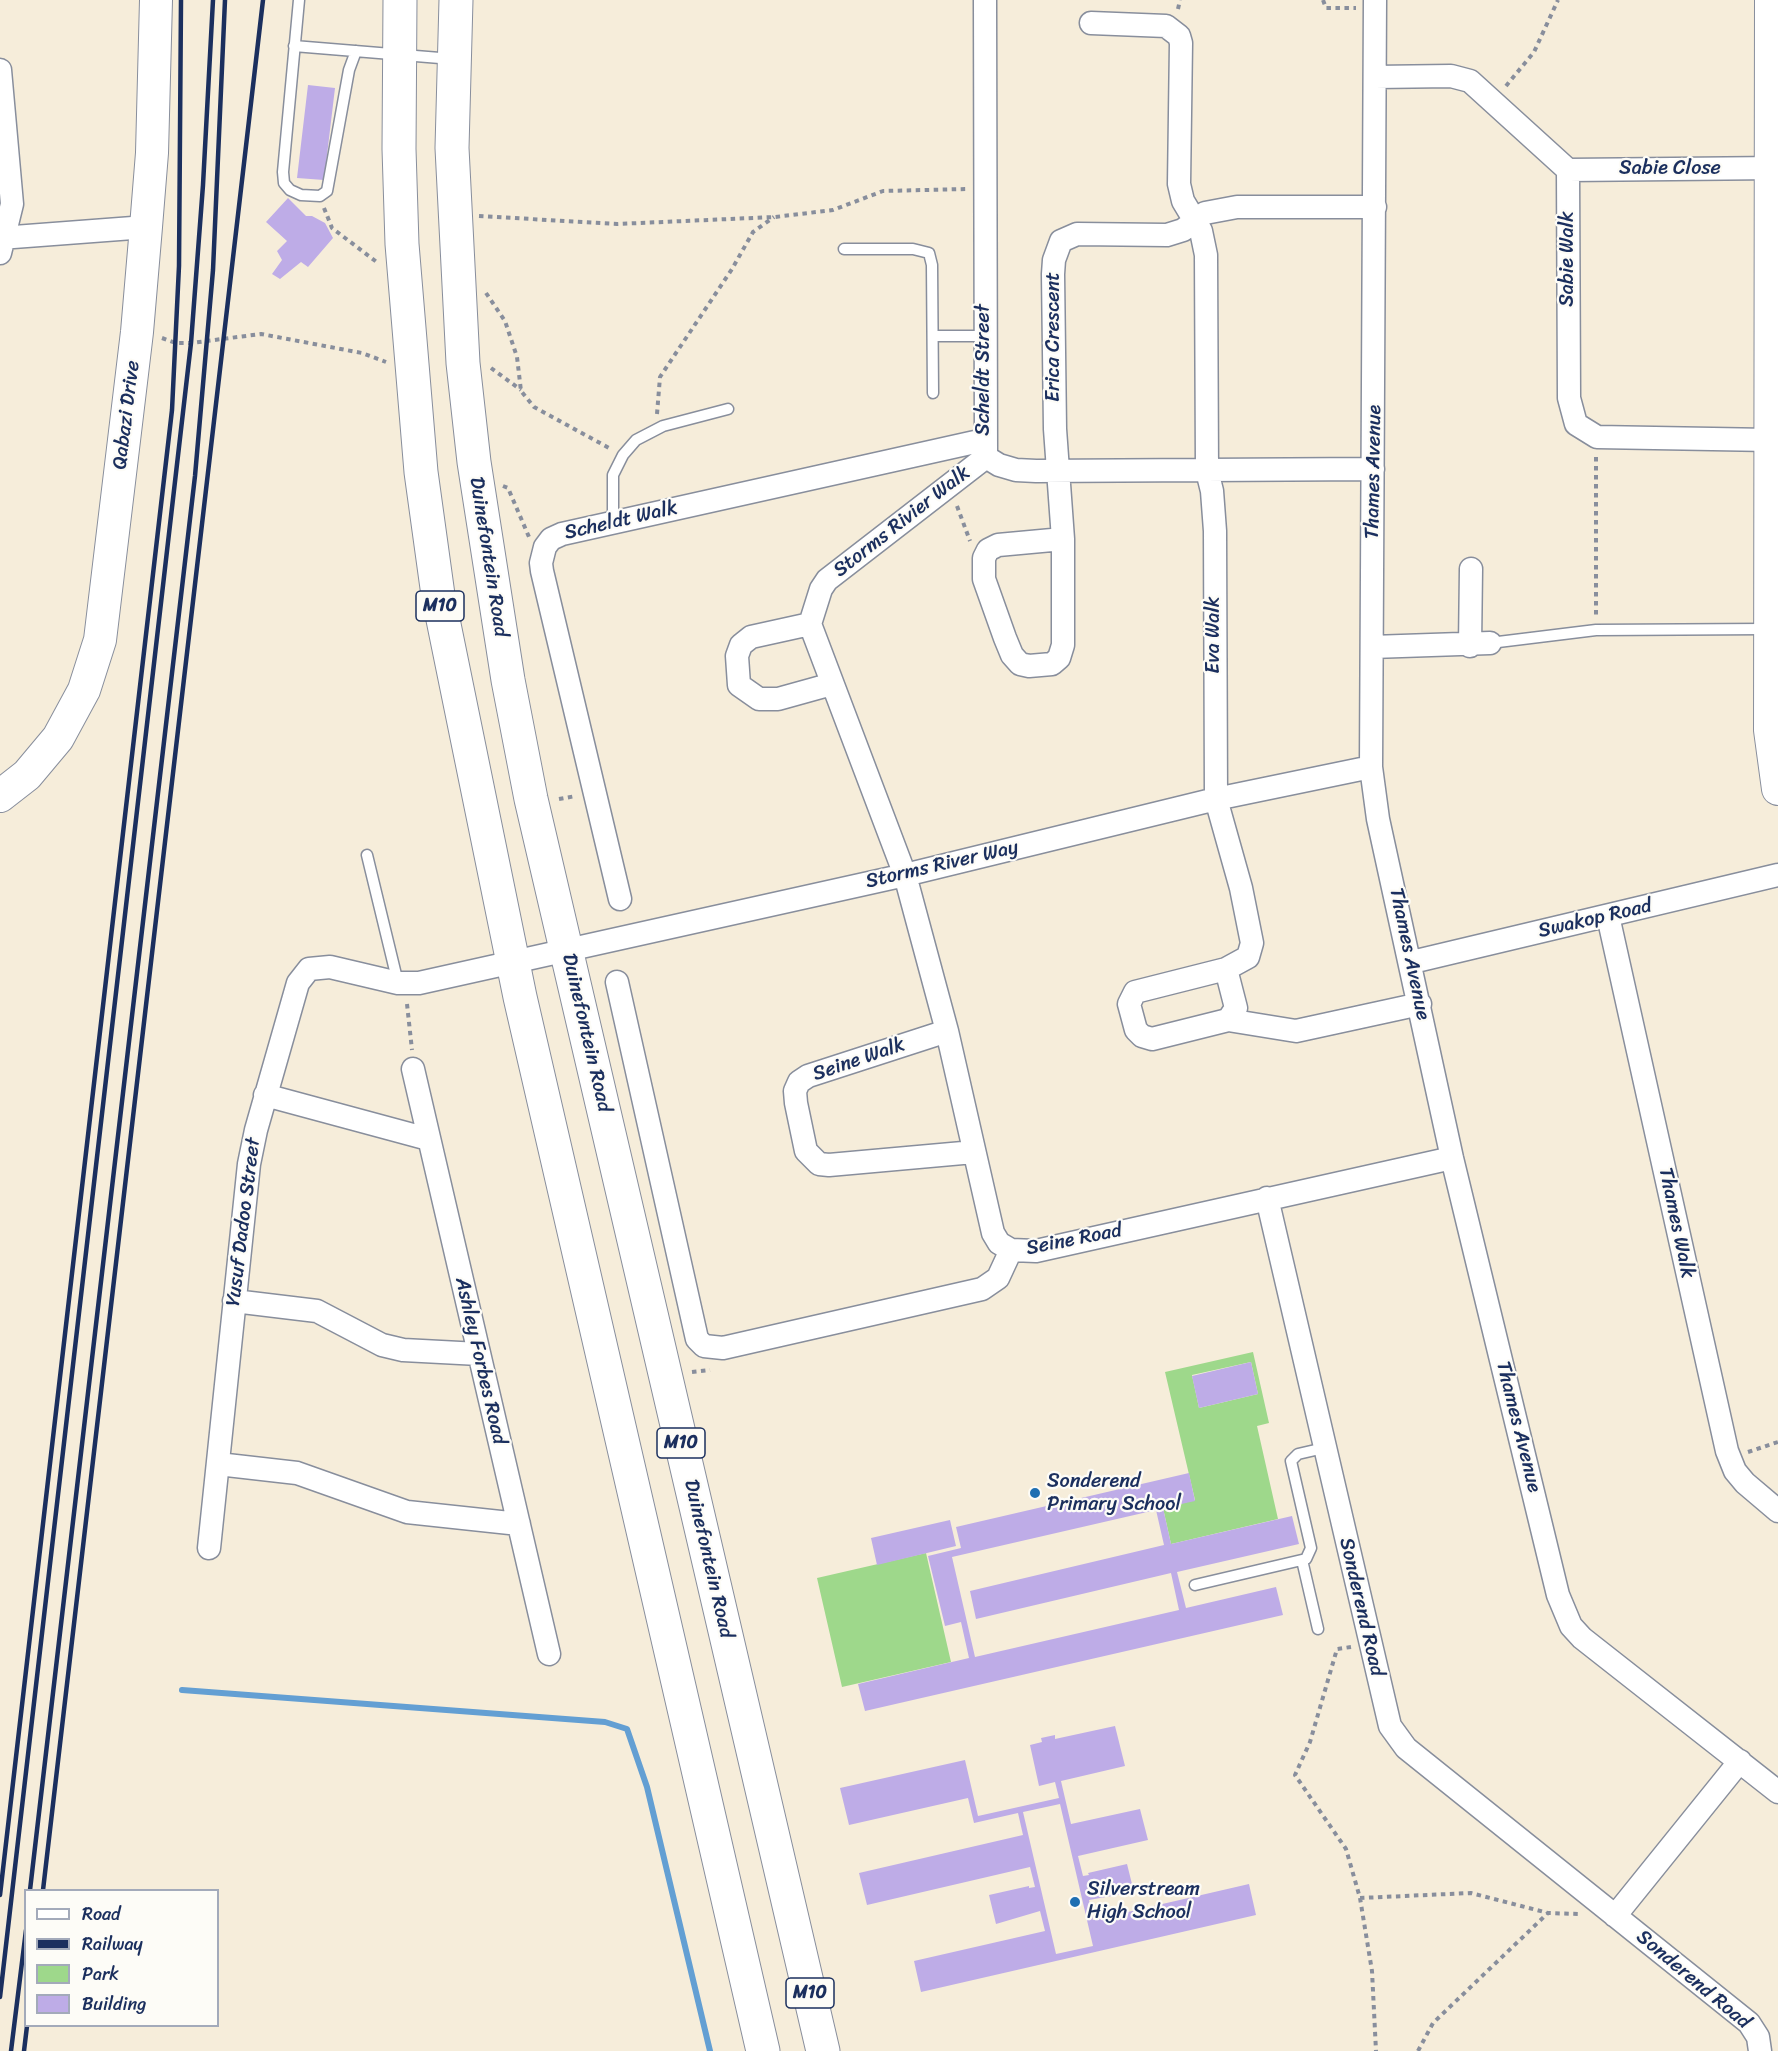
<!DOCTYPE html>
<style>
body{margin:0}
#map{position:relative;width:1778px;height:2051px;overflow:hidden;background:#f6edda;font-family:Sriracha,sans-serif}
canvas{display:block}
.legend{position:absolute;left:24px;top:1889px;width:195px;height:138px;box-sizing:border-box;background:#fdfcf7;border:2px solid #a3aaba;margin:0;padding:8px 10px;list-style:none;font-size:18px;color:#1b2f5e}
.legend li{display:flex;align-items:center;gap:12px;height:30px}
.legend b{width:30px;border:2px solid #a3aaba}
</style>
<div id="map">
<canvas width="1778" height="2051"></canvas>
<ul class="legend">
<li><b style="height:8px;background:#fff"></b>Road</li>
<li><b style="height:8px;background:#1b2f5e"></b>Railway</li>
<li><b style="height:16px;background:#9ed88b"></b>Park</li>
<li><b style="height:16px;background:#beace7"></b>Building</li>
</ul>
</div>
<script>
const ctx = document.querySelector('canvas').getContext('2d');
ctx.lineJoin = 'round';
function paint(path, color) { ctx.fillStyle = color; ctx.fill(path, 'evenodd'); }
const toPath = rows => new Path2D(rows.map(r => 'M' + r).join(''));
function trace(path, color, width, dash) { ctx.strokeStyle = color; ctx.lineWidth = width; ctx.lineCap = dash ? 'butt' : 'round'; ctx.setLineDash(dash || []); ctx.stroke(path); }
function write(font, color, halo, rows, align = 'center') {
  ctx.font = font + ' Sriracha,sans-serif'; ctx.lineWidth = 4.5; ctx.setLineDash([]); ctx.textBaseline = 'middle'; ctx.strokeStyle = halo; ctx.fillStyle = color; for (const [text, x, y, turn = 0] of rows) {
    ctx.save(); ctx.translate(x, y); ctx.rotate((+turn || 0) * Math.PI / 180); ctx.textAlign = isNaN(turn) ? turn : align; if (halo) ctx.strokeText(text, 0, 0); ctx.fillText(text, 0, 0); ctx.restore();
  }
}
const green = toPath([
 [1253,1352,1269,1423,1257,1426,1278,1519,1171,1544,1163,1508,1195,1500,1165,1372],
 [1251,1362,1258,1394,1199,1408,1192,1375],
 [926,1553,951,1662,842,1687,817,1578]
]);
const stream = toPath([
 [182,1690,605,1722,627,1729,647,1787,710,2051]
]);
const building = toPath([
 [308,85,335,88,324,180,297,178],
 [288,198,306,216,312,216,325,223,333,238,308,267,301,262,280,279,272,274,282,260,277,251,287,241,266,222],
 [1251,1362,1258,1394,1199,1408,1192,1376],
 [1189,1473,1195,1501,1163,1508,1171,1544,1292,1516,1299,1544,1177,1572,1186,1608,1276,1587,1283,1615,865,1711,858,1684,969,1658,961,1622,945,1626,928,1556,961,1548,956,1527],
 [1156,1510,1164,1545,970,1591,976,1619,1171,1573,1179,1610,975,1657,952,1557],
 [950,1520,956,1546,877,1565,871,1538],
 [1115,1726,1125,1766,1061,1781,1071,1824,1140,1809,1148,1840,1078,1856,1083,1876,1089,1875,1088,1873,1127,1864,1134,1892,1089,1900,1093,1920,1249,1884,1256,1915,921,1992,914,1961,1045,1931,1040,1911,996,1924,989,1895,1029,1886,1029,1888,1035,1887,1030,1867,867,1905,859,1873,1023,1835,1018,1813,974,1823,968,1798,849,1825,840,1788,965,1760,978,1816,1059,1798,1055,1782,1039,1786,1030,1745,1042,1742,1041,1738,1055,1735,1055,1739],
 [1060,1804,1093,1946,1056,1954,1023,1812]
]);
const path = toPath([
 [1323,0,1326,8,1356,8],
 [1178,9,1180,0],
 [1506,86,1534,52,1558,0],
 [324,208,332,228,378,263],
 [479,216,617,224,775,217,833,210,883,191,966,189],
 [486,293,505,321,517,357,521,391,534,407,611,449],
 [162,338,176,343,191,343,261,334,362,353,386,362],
 [491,368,521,390],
 [657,414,660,377,732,269,753,232,774,217],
 [1596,457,1596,617],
 [503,486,508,488,529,537],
 [957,506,970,541],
 [559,799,576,796],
 [407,1004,412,1050],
 [692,1372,710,1370],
 [1748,1452,1778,1442],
 [1351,1647,1337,1649,1310,1742,1295,1775,1346,1849,1360,1898,1471,1893,1548,1913,1579,1914],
 [1360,1898,1372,1971,1376,2051],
 [1418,2051,1433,2023,1548,1913]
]);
const lane = toPath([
 [299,0,283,172,284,183,290,190,301,195,320,196,327,191,349,70,356,51],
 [294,46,452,59],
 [844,249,913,249,929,253,932,265,933,393],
 [934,336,984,336],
 [613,522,613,475,623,455,636,440,663,426,728,409],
 [1490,643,1596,630,1766,629],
 [367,855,398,983],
 [1302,1560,1318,1629],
 [1195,1585,1306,1559,1311,1548,1291,1461,1298,1454,1324,1448]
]);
const street = toPath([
 [985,0,986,453],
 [1375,0,1371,767,1378,819,1452,1158,1558,1595,1571,1626,1582,1638,1778,1792],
 [1091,23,1166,26,1179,36,1181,43,1179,184,1183,201,1201,231,1206,255,1207,471,1212,491,1215,531,1216,799,1241,888,1252,943,1248,957,1226,969,1135,992,1129,1004,1136,1030,1142,1036,1152,1039,1228,1020,1236,1008,1226,969],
 [0,70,12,204,0,253],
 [1375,77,1451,76,1470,81,1568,170,1569,398,1576,424,1597,437,1770,440],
 [1568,170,1778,168],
 [0,238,146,227],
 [986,457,827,580,821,589,810,624,905,875,947,1031,993,1233,999,1243,1011,1250,1036,1251,1452,1158],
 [986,457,999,465,1016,470,1036,471,1373,469],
 [1063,539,998,545,988,550,984,558,984,579,1005,638,1012,655,1020,664,1029,666,1052,664,1059,658,1063,645,1063,539,1055,429,1053,274,1054,260,1061,241,1077,234,1167,235,1183,230,1205,213,1237,207,1375,207],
 [810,624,751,637,741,645,737,656,739,685,759,699,778,699,832,684],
 [1470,646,1471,569],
 [1372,647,1490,643],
 [620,899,542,571,541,563,545,547,551,539,562,534,984,440],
 [1608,916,1727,1451,1735,1471,1745,1483,1778,1511],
 [1412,962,1778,875],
 [617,982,697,1339,704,1346,723,1348,982,1289,998,1278,1011,1250],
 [1228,1020,1296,1031,1420,1004],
 [947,1031,808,1076,799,1082,795,1091,796,1103,806,1151,819,1164,829,1165,974,1152],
 [413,1069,549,1654],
 [265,1095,428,1139],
 [1267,1198,1390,1726,1406,1748,1749,2023,1758,2037,1760,2051],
 [234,1301,317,1311,382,1345,403,1350,479,1354],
 [218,1464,297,1473,407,1512,519,1524],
 [209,1548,249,1164,256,1130,298,983,309,969,330,967,398,983,419,983,905,875,1216,799,1371,767],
 [1615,1916,1740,1761]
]);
const secondary = toPath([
 [1771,0,1770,730,1778,789],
 [0,796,27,775,58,738,84,690,100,640,137,332,146,227,152,153,156,0]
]);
const primary = toPath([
 [400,0,399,149,402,244,421,472,438,595,520,997,763,2051],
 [456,0,452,148,463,363,474,462,508,680,531,799,823,2051]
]);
const rail = toPath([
 [30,1890,195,476,213,270,225,0],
 [43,1890,263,0],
 [0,1895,172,410,179,266,181,0],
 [0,1997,191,343,203,185,213,0],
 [11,2051,26,1930],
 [24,2051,27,2026]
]);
const markers = [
 [1035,1493,6,"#1f6fb2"],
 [1075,1902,6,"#1f6fb2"]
];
const shields = [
 [440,606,48],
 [681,1443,48],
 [810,1993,48]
];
const shieldNames = [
 ["M10",440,606],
 ["M10",681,1443],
 ["M10",810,1993]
];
const streetNames = [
 ["Sabie Close",1670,169],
 ["Sabie Walk",1568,259,-90],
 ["Erica Crescent",1054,337,-90],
 ["Scheldt Street",984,370,-90],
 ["Qabazi Drive",127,415,-83],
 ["Thames Avenue",1374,472,-89],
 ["Scheldt Walk",621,521,-13],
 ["Storms Rivier Walk",902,522,-38],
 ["Duinefontein Road",488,557,81],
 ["Eva Walk",1214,635,-90],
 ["Storms River Way",942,865,-13],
 ["Swakop Road",1595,919,-13],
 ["Thames Avenue",1409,954,78],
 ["Duinefontein Road",586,1033,77],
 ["Seine Walk",859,1060,-19],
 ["Yusuf Dadoo Street",244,1222,-83],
 ["Thames Walk",1676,1223,78],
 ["Seine Road",1074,1240,-11],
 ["Ashley Forbes Road",480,1361,77],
 ["Thames Avenue",1518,1427,76],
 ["Duinefontein Road",708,1559,77],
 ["Sonderend Road",1361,1607,77],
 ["Sonderend Road",1693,1980,40]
];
const poiNames = [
 ["Sonderend",1047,1482],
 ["Primary School",1047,1505],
 ["Silverstream",1087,1890],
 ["High School",1087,1913]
];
paint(green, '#9ed88b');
trace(stream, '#639fd3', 6);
paint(building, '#beace7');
trace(lane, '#888e9c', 13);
trace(street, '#888e9c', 25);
trace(secondary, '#888e9c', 34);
trace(primary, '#888e9c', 35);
trace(path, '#888e9c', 4, [4.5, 4.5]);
trace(lane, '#fff', 10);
trace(street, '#fff', 22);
trace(secondary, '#fff', 32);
trace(primary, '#fff', 33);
trace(rail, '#1b2f5e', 4.5);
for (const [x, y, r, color] of markers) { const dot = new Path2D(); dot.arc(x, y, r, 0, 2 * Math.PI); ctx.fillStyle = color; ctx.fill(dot); trace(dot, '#fdfcf7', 2); }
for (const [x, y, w] of shields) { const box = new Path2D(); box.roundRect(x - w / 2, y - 15, w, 30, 4.5); ctx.fillStyle = '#fdfcf7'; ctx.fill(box); trace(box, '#1b2f5e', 1.5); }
write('bold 18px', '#1b2f5e', null, shieldNames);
write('20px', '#1b2f5e', '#fdfcf7', streetNames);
write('20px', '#1b2f5e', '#fdfcf7', poiNames, 'left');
</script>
